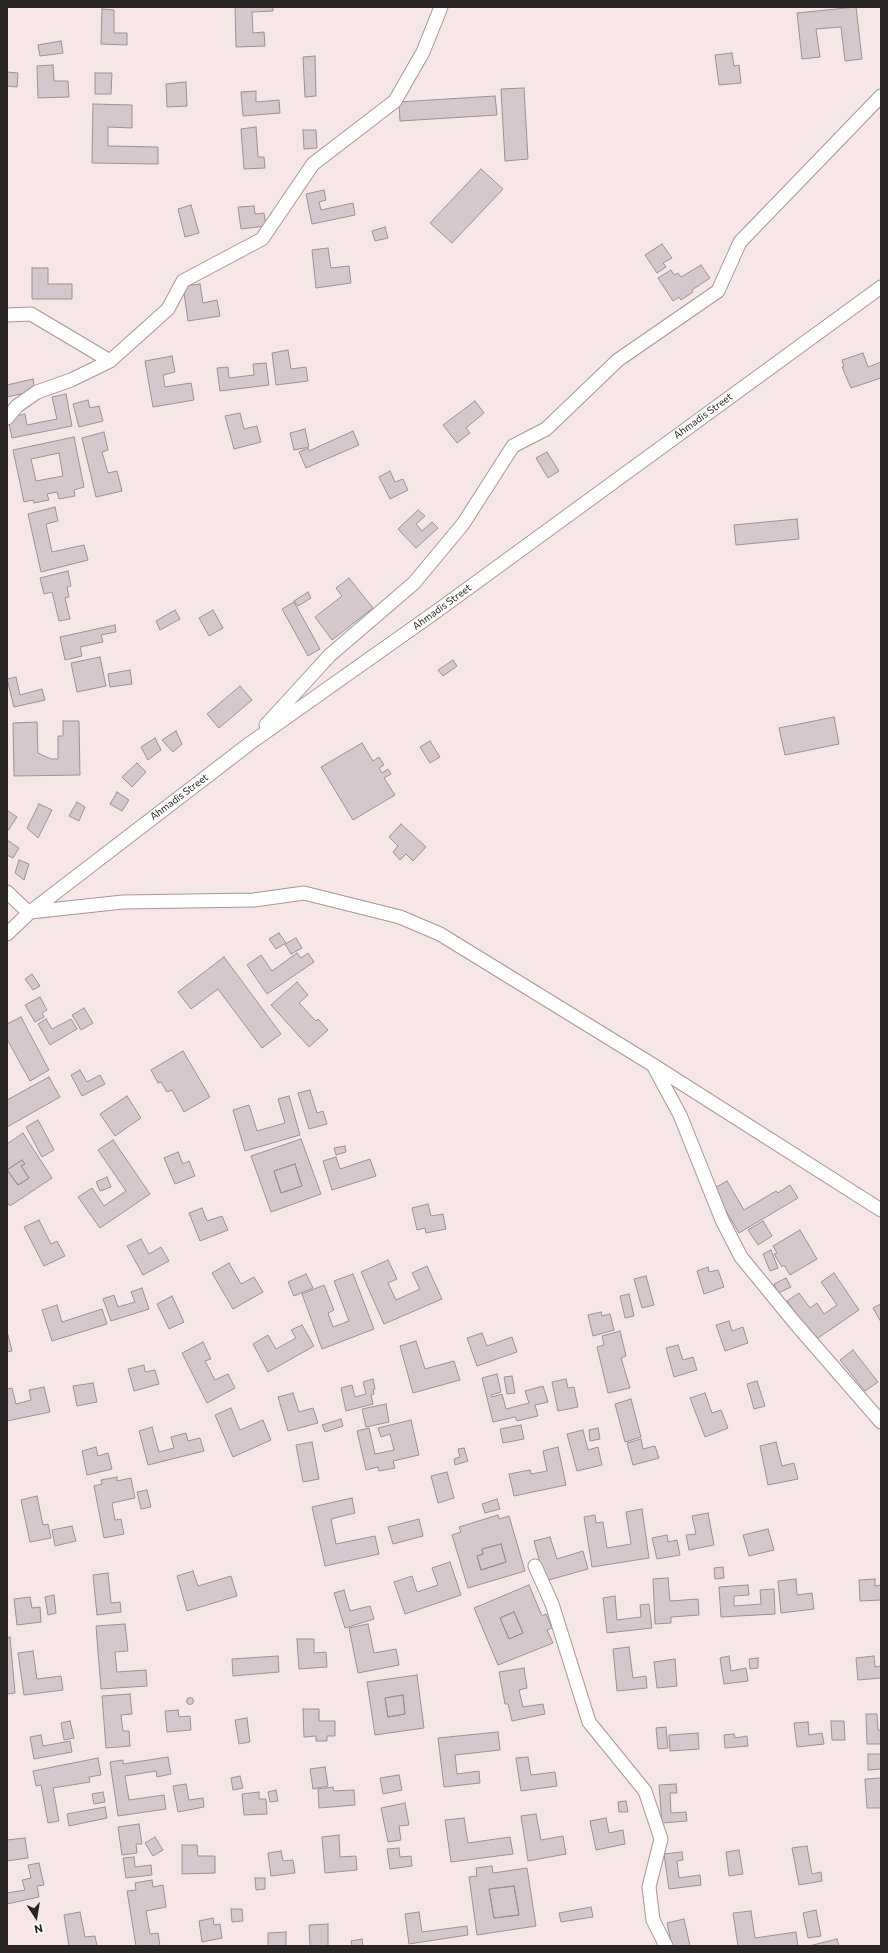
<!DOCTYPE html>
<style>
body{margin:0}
#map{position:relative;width:888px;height:1953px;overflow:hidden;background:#f6e7e6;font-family:Commissioner,sans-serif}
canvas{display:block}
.frame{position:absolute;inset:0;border:8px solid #2a2424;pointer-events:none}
.north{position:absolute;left:16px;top:1897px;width:40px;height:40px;-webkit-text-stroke:3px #fff;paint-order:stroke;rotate:168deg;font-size:11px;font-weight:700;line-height:16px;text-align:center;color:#2a2424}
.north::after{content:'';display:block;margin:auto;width:14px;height:18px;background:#2a2424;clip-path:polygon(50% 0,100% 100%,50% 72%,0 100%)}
</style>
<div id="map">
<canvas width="888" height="1953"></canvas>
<div class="frame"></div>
<div class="north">N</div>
</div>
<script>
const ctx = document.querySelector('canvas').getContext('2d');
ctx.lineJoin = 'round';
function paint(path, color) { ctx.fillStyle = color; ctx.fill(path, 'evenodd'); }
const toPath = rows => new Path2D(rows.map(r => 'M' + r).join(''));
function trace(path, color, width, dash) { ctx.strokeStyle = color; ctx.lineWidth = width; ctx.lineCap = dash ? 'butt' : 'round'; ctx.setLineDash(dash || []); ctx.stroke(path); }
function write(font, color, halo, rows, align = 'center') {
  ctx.font = font + ' Commissioner,sans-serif'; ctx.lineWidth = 3; ctx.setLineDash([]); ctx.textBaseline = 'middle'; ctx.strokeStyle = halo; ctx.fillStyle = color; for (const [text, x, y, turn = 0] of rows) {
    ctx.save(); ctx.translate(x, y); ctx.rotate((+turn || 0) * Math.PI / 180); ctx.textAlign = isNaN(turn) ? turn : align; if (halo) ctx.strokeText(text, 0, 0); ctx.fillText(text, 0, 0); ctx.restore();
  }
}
const building = toPath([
 [235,7,273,7,273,11,252,12,253,33,264,32,265,46,236,47,235,7],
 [856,7,862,59,845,61,841,27,816,29,820,57,802,59,797,13,856,7],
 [102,9,114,10,114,33,127,33,127,45,101,44,102,9],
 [61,41,63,53,40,56,38,45,61,41],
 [732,53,734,66,739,65,741,83,719,85,715,55,732,53],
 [315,56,316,96,305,97,303,57,315,56],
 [53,65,54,81,68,81,69,97,38,98,37,66,53,65],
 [7,72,18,73,17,87,7,86,7,72],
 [95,73,112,73,111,94,95,94,95,73],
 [186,82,187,106,167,107,166,84,186,82],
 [524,88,528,159,505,161,501,89,524,88],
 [256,91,256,102,279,100,280,113,243,116,241,92,256,91],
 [495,96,497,115,400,121,399,102,495,96],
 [93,104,132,105,132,128,108,127,108,146,158,147,158,164,92,163,93,104],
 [256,127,258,157,264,157,265,168,244,169,241,129,256,127],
 [303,130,316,130,317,148,304,149,303,130],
 [481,169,503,189,452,243,430,223,481,169],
 [324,190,326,200,319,202,321,210,353,203,355,215,312,224,306,194,324,190],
 [191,205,199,233,185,237,178,209,191,205],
 [254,206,255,214,264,213,266,226,241,229,238,207,254,206],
 [385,227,388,238,375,241,372,231,385,227],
 [662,244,672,258,663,263,666,267,657,273,645,255,662,244],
 [328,248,331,268,349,266,351,283,316,288,312,250,328,248],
 [701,265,710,278,692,290,693,292,681,300,679,297,673,301,658,278,671,270,674,275,678,273,681,277,701,265],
 [32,268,48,268,48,284,72,284,72,299,32,299,32,268],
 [200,284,203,303,217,300,220,316,188,321,183,286,200,284],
 [288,350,291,369,306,367,308,381,276,385,272,353,288,350],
 [863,353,868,367,881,362,881,378,851,388,842,367,844,367,842,360,863,353],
 [172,356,175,372,163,375,165,387,191,383,194,400,153,407,145,361,172,356],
 [266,363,269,385,220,391,217,368,228,367,229,378,254,375,253,364,266,363],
 [33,379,35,391,7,397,7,385,33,379],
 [66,394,72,426,12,438,8,418,25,414,27,425,57,419,52,397,66,394],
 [88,400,90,408,99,406,103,421,79,427,73,404,88,400],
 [475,401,484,413,466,428,470,433,457,443,443,425,475,401],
 [240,413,244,429,257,426,261,442,234,449,225,416,240,413],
 [305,429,309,447,294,450,290,433,305,429],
 [353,431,359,445,306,468,299,452,308,448,309,451,353,431],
 [104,432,108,450,102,452,108,473,117,471,122,491,96,497,82,438,104,432],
 [74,437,84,487,74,490,75,496,59,499,57,492,47,494,49,500,34,503,33,500,24,502,13,450,74,437],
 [59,453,63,476,36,481,31,459,59,453],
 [547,452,559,471,548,478,536,458,547,452],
 [390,471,395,482,403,479,408,490,390,499,379,477,390,471],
 [55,507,58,521,46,524,52,552,84,545,88,560,41,572,28,514,55,507],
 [418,510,425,516,416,524,422,531,432,522,438,528,416,548,398,529,418,510],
 [797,519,799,539,736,545,734,525,797,519],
 [68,571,71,586,67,587,69,597,65,598,70,619,59,621,52,592,44,594,40,578,68,571],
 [349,578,373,608,332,640,315,617,342,596,336,588,349,578],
 [308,592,311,598,298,606,294,601,308,592],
 [294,602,320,649,308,656,282,609,294,602],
 [175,610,180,619,160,630,156,621,175,610],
 [213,610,223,628,209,636,199,618,213,610],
 [115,625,116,632,101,635,103,642,80,647,82,656,65,660,60,637,115,625],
 [100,657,106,686,77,692,71,663,100,657],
 [453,660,457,666,443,676,438,670,453,660],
 [130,670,132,684,110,687,108,674,130,670],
 [16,677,20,695,42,689,45,700,14,707,7,679,16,677],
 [240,686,252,700,219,728,207,714,240,686],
 [834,717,839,744,785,755,779,728,834,717],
 [63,721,79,721,80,775,14,776,13,723,37,722,38,753,51,759,58,759,58,736,63,736,63,721],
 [176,731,182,744,173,752,162,740,176,731],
 [155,738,161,750,148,760,141,747,155,738],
 [430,741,440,757,430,763,420,747,430,741],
 [362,743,373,761,379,757,384,765,379,768,382,773,388,769,391,774,384,778,395,795,353,820,321,767,362,743],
 [137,763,146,772,132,787,122,777,137,763],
 [117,792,129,800,122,811,110,804,117,792],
 [77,802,85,807,79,821,69,816,77,802],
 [39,804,52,810,38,838,27,828,39,804],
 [8,811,17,817,7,832,7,814,8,811],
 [401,824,426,847,413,861,406,854,400,860,393,852,398,846,389,837,401,824],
 [7,840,19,848,13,858,7,855,7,840],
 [19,860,29,864,24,880,15,873,19,860],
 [279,933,286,943,276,949,269,939,279,933],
 [296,938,302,948,291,954,285,944,296,938],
 [297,953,301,958,308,953,314,962,267,994,247,965,261,955,272,971,297,953],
 [224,957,281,1034,262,1048,218,989,191,1009,178,992,224,957],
 [32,974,40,986,33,990,25,979,32,974],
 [297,982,308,995,299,1003,316,1021,318,1019,328,1030,309,1047,271,1005,297,982],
 [40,997,47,1010,42,1013,44,1017,35,1022,25,1005,40,997],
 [84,1008,93,1023,81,1030,72,1015,84,1008],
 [21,1017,49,1070,30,1081,7,1039,7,1024,21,1017],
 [46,1019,52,1029,71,1019,77,1029,50,1045,38,1024,46,1019],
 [183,1051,210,1097,184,1112,172,1090,167,1092,161,1082,158,1083,151,1070,183,1051],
 [80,1070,87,1082,100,1075,105,1084,82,1096,71,1075,80,1070],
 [49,1077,60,1097,7,1127,7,1100,49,1077],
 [310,1090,317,1113,323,1111,327,1124,309,1129,298,1093,310,1090],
 [127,1096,141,1118,115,1136,100,1114,127,1096],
 [289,1096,300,1135,245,1151,233,1110,249,1105,257,1131,285,1123,278,1099,289,1096],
 [38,1120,54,1150,42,1157,26,1127,38,1120],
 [23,1133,52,1178,10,1206,7,1202,7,1170,18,1185,29,1178,21,1166,25,1164,22,1160,7,1170,7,1144,23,1133],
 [301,1139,321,1194,271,1212,251,1156,301,1139],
 [295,1164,302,1186,281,1193,274,1171,295,1164],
 [113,1140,150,1194,100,1228,78,1197,92,1188,104,1206,126,1191,98,1150,113,1140],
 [345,1146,346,1152,336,1155,334,1148,345,1146],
 [178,1152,183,1164,189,1161,195,1176,175,1184,164,1158,178,1152],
 [336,1157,340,1169,370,1159,376,1176,332,1190,323,1161,336,1157],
 [22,1160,25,1164,21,1166,29,1178,18,1185,7,1170,22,1160],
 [295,1164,302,1186,281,1193,274,1171,295,1164],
 [107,1177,111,1187,100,1191,96,1182,107,1177],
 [727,1181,744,1210,776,1191,778,1193,790,1185,798,1198,739,1233,713,1189,727,1181],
 [428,1204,431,1216,443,1214,446,1229,426,1233,425,1228,417,1230,412,1208,428,1204],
 [202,1208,207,1221,222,1216,228,1230,200,1241,189,1213,202,1208],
 [39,1220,51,1244,57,1241,65,1256,44,1266,24,1227,39,1220],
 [763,1221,772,1236,758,1245,748,1230,763,1221],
 [800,1230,817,1259,790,1275,784,1265,782,1267,774,1254,777,1253,773,1246,800,1230],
 [141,1239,149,1254,161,1247,169,1261,143,1275,127,1246,141,1239],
 [771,1250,778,1268,770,1271,763,1254,771,1250],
 [388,1260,397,1279,388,1283,396,1300,420,1289,412,1273,427,1266,442,1299,384,1324,361,1272,388,1260],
 [229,1263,241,1284,254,1277,263,1292,233,1309,212,1273,229,1263],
 [708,1267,709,1272,718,1270,724,1287,704,1294,697,1271,708,1267],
 [834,1273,859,1310,815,1340,787,1301,799,1293,810,1308,817,1303,824,1314,837,1305,821,1282,834,1273],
 [306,1274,313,1288,294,1296,288,1282,306,1274],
 [353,1274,374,1329,322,1349,302,1294,324,1285,334,1310,328,1313,333,1327,349,1321,334,1281,353,1274],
 [646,1276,654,1305,642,1308,634,1279,646,1276],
 [786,1278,791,1287,778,1293,774,1284,786,1278],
 [142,1288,149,1309,111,1321,103,1299,114,1295,118,1307,135,1302,131,1292,142,1288],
 [629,1294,634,1316,625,1318,620,1296,629,1294],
 [172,1296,184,1322,169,1329,157,1304,172,1296],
 [881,1304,881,1322,873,1308,881,1304],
 [57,1305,62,1322,102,1309,107,1324,52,1341,42,1310,57,1305],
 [601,1312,602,1316,610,1314,614,1330,593,1336,588,1315,601,1312],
 [729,1321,732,1331,743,1327,748,1343,725,1351,716,1325,729,1321],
 [302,1325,314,1346,268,1372,253,1344,268,1335,276,1349,296,1338,291,1330,302,1325],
 [620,1331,626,1356,621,1358,630,1388,608,1393,597,1347,604,1345,602,1336,620,1331],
 [482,1333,487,1346,512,1337,517,1352,477,1366,467,1338,482,1333],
 [8,1335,12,1351,7,1352,7,1336,8,1335],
 [416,1341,425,1369,454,1361,460,1380,413,1393,400,1346,416,1341],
 [203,1342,211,1359,205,1361,215,1380,228,1374,235,1388,207,1403,182,1353,203,1342],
 [678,1345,683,1360,693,1357,697,1370,674,1377,666,1348,678,1345],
 [853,1350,878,1382,865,1391,840,1360,853,1350],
 [144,1365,145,1372,155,1370,159,1384,134,1391,128,1369,144,1365],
 [497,1374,501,1392,491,1395,492,1397,502,1394,506,1409,529,1403,525,1391,543,1386,548,1402,535,1405,538,1416,517,1421,515,1417,493,1422,482,1378,497,1374],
 [512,1376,515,1393,507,1394,504,1377,512,1376],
 [373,1379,375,1389,373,1389,374,1394,371,1395,373,1404,346,1411,341,1388,352,1385,355,1397,366,1394,363,1382,373,1379],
 [566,1379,568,1388,574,1387,578,1407,558,1411,552,1382,566,1379],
 [757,1381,765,1406,754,1409,747,1384,757,1381],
 [93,1383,97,1402,77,1406,73,1386,93,1383],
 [44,1387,50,1412,7,1421,7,1389,12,1388,16,1404,31,1400,29,1390,44,1387],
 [293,1393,299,1412,313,1408,318,1423,288,1431,278,1397,293,1393],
 [705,1393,712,1413,721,1410,728,1428,705,1437,690,1398,705,1393],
 [631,1399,641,1437,625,1442,615,1404,631,1399],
 [386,1404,389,1422,366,1427,362,1409,386,1404],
 [231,1408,240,1430,263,1420,271,1440,233,1457,215,1415,231,1408],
 [341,1419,343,1426,325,1432,322,1425,341,1419],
 [411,1420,419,1455,393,1461,395,1468,379,1471,378,1467,366,1470,357,1431,369,1428,375,1454,394,1450,390,1434,381,1437,378,1428,411,1420],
 [521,1425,524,1439,503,1443,500,1429,521,1425],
 [152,1427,159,1452,174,1448,171,1437,186,1433,188,1441,200,1438,204,1451,148,1465,139,1431,152,1427],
 [598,1428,600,1439,590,1441,589,1430,598,1428],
 [583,1430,588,1450,598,1447,602,1465,577,1471,567,1434,583,1430],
 [641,1439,643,1449,655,1446,659,1458,633,1465,627,1443,641,1439],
 [312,1442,319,1479,303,1482,296,1445,312,1442],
 [776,1442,782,1466,794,1463,798,1479,768,1485,760,1446,776,1442],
 [96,1447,98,1456,108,1453,112,1469,87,1475,82,1451,96,1447],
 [558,1447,566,1485,514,1496,509,1474,530,1470,531,1474,547,1471,543,1451,558,1447],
 [464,1448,468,1461,455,1465,454,1459,460,1457,458,1449,464,1448],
 [447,1472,454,1498,438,1503,431,1476,447,1472],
 [117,1477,117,1481,131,1478,135,1498,112,1503,115,1520,121,1519,124,1534,104,1538,94,1486,102,1484,101,1480,117,1477],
 [147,1490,151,1507,141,1509,137,1492,147,1490],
 [37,1496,43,1525,48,1524,51,1538,30,1542,21,1500,37,1496],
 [352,1498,355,1513,331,1519,336,1544,375,1536,379,1554,325,1566,312,1507,352,1498],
 [497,1499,500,1509,485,1513,482,1504,497,1499],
 [642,1509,649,1558,592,1567,584,1517,595,1515,596,1523,603,1522,607,1548,631,1544,626,1512,642,1509],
 [708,1513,714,1545,689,1550,686,1535,696,1534,692,1516,708,1513],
 [498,1515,499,1519,509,1516,525,1571,468,1588,452,1535,461,1532,459,1527,498,1515],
 [501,1544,506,1562,481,1570,477,1556,483,1554,482,1549,501,1544],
 [419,1519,423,1536,393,1544,388,1527,419,1519],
 [72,1526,76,1541,55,1546,52,1530,72,1526],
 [768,1529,774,1550,749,1556,743,1535,768,1529],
 [667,1535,668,1542,677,1540,680,1555,657,1559,652,1538,667,1535],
 [550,1537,557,1559,583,1551,588,1569,545,1581,534,1541,550,1537],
 [501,1544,506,1562,481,1570,477,1556,483,1554,482,1549,501,1544],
 [450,1562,461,1595,405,1614,394,1582,412,1576,417,1592,438,1585,432,1568,450,1562],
 [723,1567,724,1578,715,1579,714,1568,723,1567],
 [193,1571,198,1586,231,1576,237,1596,187,1611,177,1576,193,1571],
 [108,1573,111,1603,120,1602,121,1612,97,1615,93,1575,108,1573],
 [668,1578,670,1601,698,1599,699,1615,671,1617,671,1623,655,1624,653,1579,668,1578],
 [796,1579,797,1595,812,1593,814,1609,781,1613,778,1581,796,1579],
 [875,1579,875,1586,881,1585,881,1600,860,1601,859,1580,875,1579],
 [529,1585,542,1616,546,1614,552,1628,547,1630,553,1643,498,1665,474,1608,529,1585],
 [514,1612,523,1633,509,1639,500,1618,514,1612],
 [748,1585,749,1595,734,1596,734,1606,761,1604,760,1590,774,1589,775,1614,721,1617,719,1587,748,1585],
 [344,1590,350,1611,370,1606,374,1619,345,1628,334,1593,344,1590],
 [54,1595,56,1613,48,1615,45,1597,54,1595],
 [615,1596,617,1620,641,1617,640,1605,649,1604,652,1628,607,1633,603,1598,615,1596],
 [30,1597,32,1608,40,1607,41,1622,17,1625,14,1599,30,1597],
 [514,1612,523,1633,509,1639,500,1618,514,1612],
 [125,1624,128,1651,115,1652,117,1672,146,1670,147,1686,101,1689,96,1626,125,1624],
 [368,1624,374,1653,396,1649,399,1665,358,1673,349,1628,368,1624],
 [10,1637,15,1693,7,1694,7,1638,10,1637],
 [297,1639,314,1639,314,1653,326,1652,327,1667,299,1669,297,1639],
 [629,1647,633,1678,646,1676,647,1688,617,1691,613,1649,629,1647],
 [33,1651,37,1679,61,1676,63,1690,24,1695,18,1653,33,1651],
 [278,1656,279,1672,233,1676,232,1659,278,1656],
 [729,1656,731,1671,746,1668,748,1681,724,1684,720,1658,729,1656],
 [874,1656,875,1667,881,1666,881,1678,858,1680,856,1658,874,1656],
 [758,1658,758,1668,750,1669,749,1659,758,1658],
 [675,1659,677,1686,657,1688,654,1662,675,1659],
 [524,1668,527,1688,519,1690,523,1707,543,1704,545,1714,512,1721,508,1704,505,1704,499,1672,524,1668],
 [417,1675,424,1728,375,1735,367,1682,417,1675],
 [403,1695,405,1714,388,1717,385,1698,403,1695],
 [130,1694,132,1714,121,1715,123,1731,129,1731,130,1746,106,1748,102,1696,130,1694],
 [403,1695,405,1714,388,1717,385,1698,403,1695],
 '186.5 1701a3.5 3.5 0 1 1 7 0a3.5 3.5 0 1 1-7 0Z',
 [303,1709,319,1709,319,1721,335,1721,335,1736,327,1736,327,1741,316,1741,316,1736,304,1737,303,1709],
 [178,1710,179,1717,190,1716,191,1730,167,1732,165,1711,178,1710],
 [866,1714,877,1714,878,1730,881,1730,881,1744,867,1744,866,1714],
 [247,1718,250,1742,239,1744,235,1720,247,1718],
 [70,1721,74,1738,64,1740,61,1723,70,1721],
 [831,1721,844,1721,845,1740,832,1740,831,1721],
 [808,1722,809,1735,822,1733,824,1744,797,1747,794,1723,808,1722],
 [666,1727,668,1748,658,1749,656,1728,666,1727],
 [498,1732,500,1750,455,1755,457,1774,479,1771,480,1783,444,1787,438,1738,498,1732],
 [698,1733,699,1749,670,1751,669,1735,698,1733],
 [734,1734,735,1738,747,1736,748,1746,725,1748,724,1735,734,1734],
 [41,1735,43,1746,70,1741,72,1752,34,1759,30,1737,41,1735],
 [868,1754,881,1754,881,1769,868,1770,868,1754],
 [168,1757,171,1774,157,1777,156,1771,125,1776,129,1800,164,1795,166,1809,118,1816,110,1762,123,1760,123,1764,168,1757],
 [528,1757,531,1775,555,1772,557,1786,521,1791,516,1758,528,1757],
 [98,1758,101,1775,89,1777,90,1782,53,1788,59,1821,48,1823,41,1785,36,1786,33,1771,98,1758],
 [325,1767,328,1786,313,1789,310,1769,325,1767],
 [399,1775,402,1790,383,1794,380,1778,399,1775],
 [240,1776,243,1788,233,1790,231,1778,240,1776],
 [881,1778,881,1808,867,1808,865,1779,881,1778],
 [186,1784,189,1800,203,1798,204,1807,178,1812,173,1786,186,1784],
 [676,1784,677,1793,670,1793,671,1813,686,1812,687,1821,662,1823,659,1785,676,1784],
 [333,1787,334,1791,354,1790,355,1805,319,1808,318,1789,333,1787],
 [276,1790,278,1801,270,1802,268,1792,276,1790],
 [103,1792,105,1802,94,1804,92,1794,103,1792],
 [259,1792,259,1799,266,1799,267,1814,244,1815,242,1794,259,1792],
 [626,1801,628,1812,619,1812,618,1802,626,1801],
 [405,1803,409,1825,399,1826,401,1840,388,1842,381,1808,405,1803],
 [105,1807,107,1818,69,1826,67,1814,105,1807],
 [536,1814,541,1840,563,1836,566,1854,528,1861,521,1816,536,1814],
 [464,1818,468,1843,510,1837,513,1854,451,1862,445,1820,464,1818],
 [606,1818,609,1833,623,1830,625,1844,596,1850,590,1821,606,1818],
 [139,1824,142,1844,136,1844,137,1853,122,1855,118,1827,139,1824],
 [339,1835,340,1857,356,1856,357,1870,325,1873,322,1837,339,1835],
 [155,1837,163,1850,153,1856,145,1843,155,1837],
 [25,1838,28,1858,7,1861,7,1840,25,1838],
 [182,1845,197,1845,198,1856,215,1856,215,1873,182,1874,182,1845],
 [807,1846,812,1874,821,1872,822,1881,799,1885,792,1848,807,1846],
 [399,1848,400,1857,411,1856,412,1866,390,1869,387,1849,399,1848],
 [739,1850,743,1874,729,1876,726,1852,739,1850],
 [281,1851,283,1861,293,1860,295,1873,271,1876,268,1853,281,1851],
 [682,1852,683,1860,677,1861,679,1878,700,1875,701,1885,669,1889,664,1854,682,1852],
 [134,1857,135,1867,151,1865,152,1875,126,1878,123,1858,134,1857],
 [39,1863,44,1885,37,1886,39,1897,7,1904,7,1893,25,1890,22,1880,31,1878,28,1865,39,1863],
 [492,1866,493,1873,527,1868,536,1926,477,1935,469,1877,477,1876,476,1868,492,1866],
 [514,1886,519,1915,494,1918,489,1889,514,1886],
 [255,1878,265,1878,265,1889,256,1890,255,1878],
 [152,1880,153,1887,163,1885,166,1907,146,1911,150,1934,158,1933,160,1946,136,1946,127,1891,136,1890,135,1883,152,1880],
 [514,1886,519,1915,494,1918,489,1889,514,1886],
 [591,1907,593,1917,561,1922,559,1913,591,1907],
 [231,1909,242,1909,243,1921,232,1922,231,1909],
 [816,1910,821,1936,808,1938,803,1913,816,1910],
 [751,1911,755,1938,796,1932,798,1946,738,1946,733,1913,751,1911],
 [80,1912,85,1937,95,1936,97,1946,69,1946,64,1915,80,1912],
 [419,1912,422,1932,467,1926,468,1935,409,1944,405,1914,419,1912],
 [213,1918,214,1925,220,1924,222,1938,202,1942,199,1921,213,1918],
 [684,1919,690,1946,672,1946,667,1923,684,1919],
 [328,1924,328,1946,310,1946,309,1925,328,1924],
 [286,1932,286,1946,268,1946,268,1933,286,1932],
 [362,1939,363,1946,352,1946,351,1941,362,1939],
 [837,1939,839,1946,809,1946,837,1939]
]);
const street = toPath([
 [7,315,31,314,110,361],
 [7,418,17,406,37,392,71,380,110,361,168,309,183,281,262,239,313,164,395,101,423,52,441,7],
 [266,725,330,655,414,583,463,524,513,446,546,429,618,360,718,291,740,242,881,96],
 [7,892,29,913],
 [30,912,123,902,254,900,304,893,400,917,440,934,653,1065,881,1210],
 [7,934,29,913,249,744,437,611,881,287],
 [654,1067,680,1115,722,1220,741,1257,795,1323,881,1422],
 [535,1566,552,1604,589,1722,645,1791,661,1839,649,1887,653,1920,666,1946]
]);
const streetNames = [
 ["Ahmadis Street",703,416,-36],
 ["Ahmadis Street",442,607,-36],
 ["Ahmadis Street",179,797,-37]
];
paint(building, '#d5c8cd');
trace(building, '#9c9094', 1);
trace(street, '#a59796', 15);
trace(street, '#fff', 13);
write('10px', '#2a2424', '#fff', streetNames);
</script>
